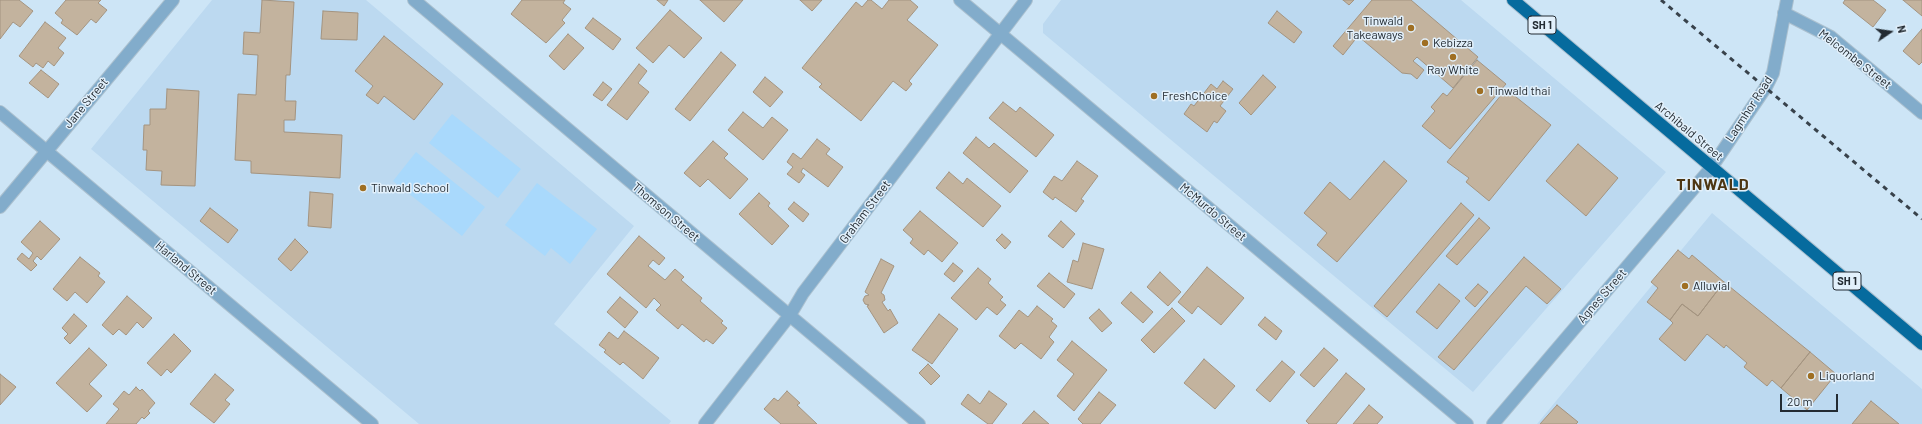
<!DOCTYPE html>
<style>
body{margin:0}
#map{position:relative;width:1922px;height:424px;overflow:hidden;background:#cde5f6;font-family:Barlow,sans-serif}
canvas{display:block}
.north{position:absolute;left:1870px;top:12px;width:40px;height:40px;-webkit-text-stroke:3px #e2f0fb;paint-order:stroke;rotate:77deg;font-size:11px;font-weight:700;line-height:16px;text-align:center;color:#232b32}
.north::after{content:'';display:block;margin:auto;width:14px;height:18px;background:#232b32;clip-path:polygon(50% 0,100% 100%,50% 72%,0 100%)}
.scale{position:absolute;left:1780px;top:394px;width:58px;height:18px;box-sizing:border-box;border:2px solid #232b32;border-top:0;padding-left:5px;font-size:12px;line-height:14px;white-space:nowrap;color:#232b32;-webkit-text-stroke:3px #e2f0fb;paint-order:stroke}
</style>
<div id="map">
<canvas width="1922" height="424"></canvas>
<div class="north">N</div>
<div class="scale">20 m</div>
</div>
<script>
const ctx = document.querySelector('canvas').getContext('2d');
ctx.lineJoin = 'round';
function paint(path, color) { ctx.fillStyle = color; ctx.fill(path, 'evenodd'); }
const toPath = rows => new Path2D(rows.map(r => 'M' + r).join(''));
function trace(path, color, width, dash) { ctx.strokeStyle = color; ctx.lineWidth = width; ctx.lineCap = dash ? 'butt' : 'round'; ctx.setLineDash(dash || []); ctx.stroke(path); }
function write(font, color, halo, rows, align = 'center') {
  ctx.font = font + ' Barlow,sans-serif'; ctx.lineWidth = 3; ctx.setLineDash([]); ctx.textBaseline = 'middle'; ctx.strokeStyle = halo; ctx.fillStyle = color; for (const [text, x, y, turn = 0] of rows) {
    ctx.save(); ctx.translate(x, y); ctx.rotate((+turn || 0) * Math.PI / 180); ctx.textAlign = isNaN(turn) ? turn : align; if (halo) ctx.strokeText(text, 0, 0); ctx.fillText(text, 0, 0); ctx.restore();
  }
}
const built = toPath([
 [212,0,366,0,634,226,554,324,671,421,669,424,419,424,91,149],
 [1061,0,1461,0,1666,172,1473,392,1043,33,1043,24],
 [1712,213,1922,389,1922,424,1537,424]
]);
const green = toPath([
 [452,114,521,169,498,198,429,143],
 [416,152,485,207,462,236,393,181],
 [537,183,597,229,570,264,551,248,545,256,505,225]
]);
const building = toPath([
 [0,0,19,0,33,11,20,27,13,22,0,39,0,0],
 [66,0,101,0,98,3,107,10,96,23,91,19,77,35,61,23,63,20,55,13,66,0],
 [262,0,294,2,290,75,286,75,285,101,296,101,295,120,284,120,284,132,342,135,340,178,251,173,251,161,235,160,238,94,256,95,258,55,243,54,244,32,260,33,262,0],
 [522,0,565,0,563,3,571,9,562,20,565,23,546,43,511,14,522,0],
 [657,0,668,0,664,6,657,0],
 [700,0,743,0,724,22,700,0],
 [800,0,822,0,812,11,800,0],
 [868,0,871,0,882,9,889,0,910,0,918,7,907,20,938,45,909,81,912,84,906,91,893,81,861,121,819,87,822,84,802,68,856,2,862,7,868,0],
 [1343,0,1354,0,1349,5,1343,0],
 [1372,0,1411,0,1478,57,1453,88,1417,57,1413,61,1424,70,1417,79,1411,74,1402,73,1358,36,1343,55,1333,46,1372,0],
 [1845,0,1873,0,1886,10,1873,27,1843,3,1845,0],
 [1903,0,1922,0,1922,16,1903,0],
 [670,10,702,38,684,58,669,45,653,63,636,48,670,10],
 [323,11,358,13,357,40,321,39,323,11],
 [1277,11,1302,32,1294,43,1268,23,1277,11],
 [593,18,621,39,613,50,585,28,593,18],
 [45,22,66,38,58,48,64,53,54,66,48,61,43,68,36,63,33,67,19,56,45,22],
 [1922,29,1922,62,1919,65,1903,51,1922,29],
 [568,34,584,48,564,70,549,56,568,34],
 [384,36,443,84,414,120,384,96,378,104,366,95,373,86,355,71,384,36],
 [721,52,736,65,690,121,675,109,721,52],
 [1477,60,1506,84,1450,149,1422,126,1435,111,1431,107,1443,93,1447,96,1477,60],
 [639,64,647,71,638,83,649,92,627,120,607,105,639,64],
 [41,70,59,84,48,98,29,83,41,70],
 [1263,75,1276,87,1251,115,1239,103,1263,75],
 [765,77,783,92,770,107,753,92,765,77],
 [1223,81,1233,89,1220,106,1226,111,1217,123,1214,121,1207,132,1184,114,1191,104,1194,106,1211,84,1217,89,1223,81],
 [603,82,612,89,602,101,593,95,603,82],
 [167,89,199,91,195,186,161,185,162,171,146,170,147,150,143,150,144,125,150,125,150,109,166,109,167,89],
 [1506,89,1551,125,1489,201,1466,182,1469,178,1447,162,1506,89],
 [1003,102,1016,112,1020,107,1054,135,1036,157,989,118,1003,102],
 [743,112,763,128,772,117,788,130,763,160,728,130,743,112],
 [976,137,989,148,994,143,1028,171,1010,193,963,153,976,137],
 [817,139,830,149,826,154,843,167,828,187,803,168,801,172,805,175,799,183,787,174,793,167,787,162,793,153,801,159,817,139],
 [713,141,728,154,724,158,748,179,730,199,708,179,700,187,684,173,713,141],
 [1578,144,1618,178,1586,216,1546,181,1578,144],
 [1077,161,1098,176,1081,199,1084,201,1076,212,1055,197,1053,200,1043,192,1054,176,1062,181,1077,161],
 [1384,161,1407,181,1337,262,1317,245,1327,233,1304,213,1330,182,1350,200,1384,161],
 [949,172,963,184,967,178,1001,206,983,227,936,188,949,172],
 [310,192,333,194,331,228,308,226,310,192],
 [759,193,770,203,768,206,789,226,772,245,739,214,759,193],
 [794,202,809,214,803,222,788,209,794,202],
 [1461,203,1474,215,1387,317,1374,306,1461,203],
 [210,208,238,230,228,243,200,221,210,208],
 [920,211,958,243,942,262,928,250,924,255,910,243,913,239,903,230,920,211],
 [1479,218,1490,228,1457,265,1446,256,1479,218],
 [40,221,60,239,41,260,37,256,33,261,37,265,31,271,17,259,22,253,29,259,33,253,21,242,40,221],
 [1061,221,1075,234,1063,248,1048,236,1061,221],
 [1002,234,1011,242,1005,249,996,240,1002,234],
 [639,236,665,258,659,265,653,260,648,266,665,280,675,269,684,277,681,280,702,298,700,301,723,321,721,323,727,328,713,344,706,339,704,342,682,324,678,329,656,310,661,305,654,298,646,308,607,274,639,236],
 [295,239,308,252,291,271,278,259,295,239],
 [1083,243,1104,249,1092,289,1067,282,1073,260,1078,262,1083,243],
 [1678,250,1689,259,1692,255,1724,282,1698,316,1682,304,1670,320,1647,302,1658,288,1651,282,1678,250],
 [80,257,100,273,98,276,105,282,87,303,75,292,67,301,53,289,80,257],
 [1524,257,1561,289,1547,304,1526,286,1454,370,1438,357,1524,257],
 [881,259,894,266,881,293,884,295,885,300,882,302,888,311,890,309,898,323,884,333,867,306,869,305,865,304,863,300,865,296,869,295,865,292,881,259],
 [953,263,963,271,954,282,944,274,953,263],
 [1207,267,1244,298,1221,325,1198,306,1192,314,1178,302,1207,267],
 [978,268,991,279,988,283,1003,297,1000,300,1006,305,997,315,987,307,976,320,951,298,978,268],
 [1160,272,1181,292,1168,306,1147,287,1160,272],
 [1049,273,1075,294,1064,308,1037,286,1049,273],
 [1724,282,1810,352,1781,388,1772,380,1767,386,1744,367,1747,363,1726,345,1724,348,1707,334,1685,361,1659,339,1673,323,1670,320,1682,304,1698,316,1724,282],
 [1439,284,1460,301,1437,329,1416,312,1439,284],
 [1478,284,1488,292,1475,307,1465,298,1478,284],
 [1131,292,1153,312,1143,323,1121,303,1131,292],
 [127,296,152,318,143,328,137,322,126,335,119,329,113,335,102,325,127,296],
 [620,297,638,312,625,328,607,312,620,297],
 [1037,306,1053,319,1051,321,1057,326,1049,337,1054,342,1041,359,1021,343,1015,349,999,336,1019,310,1028,317,1037,306],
 [1172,308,1185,321,1154,353,1141,340,1172,308],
 [1099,309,1112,323,1102,332,1089,318,1099,309],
 [74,314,87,326,70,344,64,338,68,334,62,328,74,314],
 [939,314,958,329,932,364,912,350,939,314],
 [1265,317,1282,331,1276,340,1258,325,1265,317],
 [624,331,659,358,643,379,623,362,620,365,604,352,606,350,599,345,609,332,618,339,624,331],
 [174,334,191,351,171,373,167,369,161,376,147,363,174,334],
 [1072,341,1107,370,1074,411,1057,396,1074,374,1057,360,1072,341],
 [89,348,107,365,89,384,102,396,87,412,56,383,89,348],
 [1324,348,1338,360,1314,387,1300,375,1324,348],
 [1810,352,1836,374,1807,410,1781,388,1810,352],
 [1204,359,1235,386,1215,409,1184,383,1204,359],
 [1282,361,1295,372,1270,402,1256,390,1282,361],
 [928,364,940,376,931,385,919,373,928,364],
 [1346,373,1365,389,1336,424,1309,424,1306,421,1346,373],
 [0,374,16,387,0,405,0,374],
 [215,374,234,390,225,400,230,404,214,423,190,404,215,374],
 [136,387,140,391,142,389,155,403,148,411,150,413,144,419,142,417,136,424,106,424,119,409,113,404,124,391,129,395,136,387],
 [787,391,800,403,797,405,817,424,781,424,764,409,774,398,778,401,787,391],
 [989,391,1007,404,992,424,988,424,961,404,968,394,980,404,989,391],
 [1099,392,1116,405,1100,424,1083,424,1078,419,1099,392],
 [1871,401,1899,424,1852,424,1871,401],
 [1369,405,1383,417,1377,424,1353,424,1369,405],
 [1557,405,1578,422,1576,424,1540,424,1557,405],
 [1034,411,1049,424,1022,424,1034,411]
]);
const minor = toPath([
 [414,0,919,424],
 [960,0,1467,424],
 [1784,13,1831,37,1922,113],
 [0,112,372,424],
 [0,207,173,0],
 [705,424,790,315,803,293,1026,0],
 [1493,424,1711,168,1766,87,1773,73,1787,0]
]);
const highway = toPath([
 [1513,0,1922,344]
]);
const rail = toPath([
 [1661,0,1922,219]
]);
const markers = [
 [1411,28,4,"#9f6f23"],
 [1425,43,4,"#9f6f23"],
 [1453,57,4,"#9f6f23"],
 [1480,91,4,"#9f6f23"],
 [1154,96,4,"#9f6f23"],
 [363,188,4,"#9f6f23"],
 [1685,286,4,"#9f6f23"],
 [1811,376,4,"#9f6f23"]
];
const shields = [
 [1542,25,28],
 [1847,281,28]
];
const shieldNames = [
 ["SH 1",1542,25],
 ["SH 1",1847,281]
];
const poiNames = [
 ["Tinwald",1403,21,"right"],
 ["Takeaways",1403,35,"right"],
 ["Kebizza",1433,43],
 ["Ray White",1453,70,"center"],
 ["Tinwald thai",1488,91],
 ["FreshChoice",1162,96],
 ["Tinwald School",371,188],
 ["Alluvial",1693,286],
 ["Liquorland",1819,376]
];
const streetNames = [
 ["Melcombe Street",1855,59,38],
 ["Jane Street",86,103,-50],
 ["Lagmhor Road",1749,109,-57],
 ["Archibald Street",1689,131,40],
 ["Thomson Street",666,212,40],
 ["Graham Street",865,212,-53],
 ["McMurdo Street",1213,212,40],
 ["Harland Street",186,268,40],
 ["Agnes Street",1602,296,-49]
];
const districtNames = [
 ["TINWALD",1713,185]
];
paint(built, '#bcd9f0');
paint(green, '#a9d9fc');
paint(building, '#c3b39e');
trace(building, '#a49480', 1);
trace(minor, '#abc0cf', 14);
trace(highway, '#abc0cf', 14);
trace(minor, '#82accb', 12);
trace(highway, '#066b9e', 12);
trace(rail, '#38424b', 3, [5, 5]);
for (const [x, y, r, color] of markers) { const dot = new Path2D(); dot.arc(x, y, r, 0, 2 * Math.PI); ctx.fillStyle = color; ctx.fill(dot); trace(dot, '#e2f0fb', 1.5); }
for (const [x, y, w] of shields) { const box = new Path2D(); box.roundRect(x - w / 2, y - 9, w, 18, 3); ctx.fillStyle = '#e2f0fb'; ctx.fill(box); trace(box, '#232b32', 1); }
write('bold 11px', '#232b32', null, shieldNames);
write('12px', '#232b32', '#e2f0fb', poiNames, 'left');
write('12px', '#232b32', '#e2f0fb', streetNames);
ctx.letterSpacing = '1px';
write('bold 16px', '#4d3612', '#e2f0fb', districtNames);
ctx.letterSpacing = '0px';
</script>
